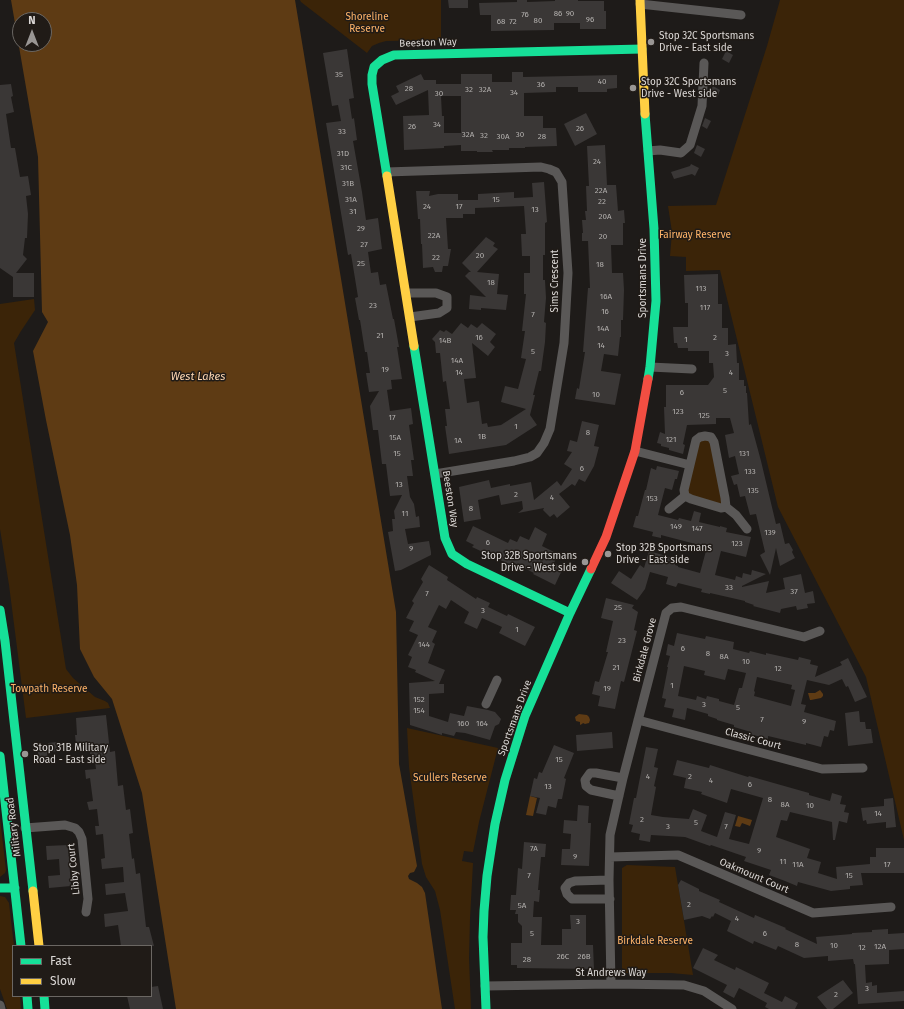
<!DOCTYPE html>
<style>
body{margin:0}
#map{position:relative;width:904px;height:1009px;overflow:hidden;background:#1e1b19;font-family:"Fira Sans",sans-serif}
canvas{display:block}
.legend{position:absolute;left:12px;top:945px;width:140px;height:52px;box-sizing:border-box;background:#201b17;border:1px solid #6b6763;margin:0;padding:5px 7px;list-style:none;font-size:12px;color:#dbd8d6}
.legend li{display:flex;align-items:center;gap:8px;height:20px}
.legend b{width:20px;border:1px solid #6b6763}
.north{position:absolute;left:12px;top:12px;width:40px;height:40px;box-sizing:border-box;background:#201b17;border:1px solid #6b6763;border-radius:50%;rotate:0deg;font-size:11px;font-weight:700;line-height:16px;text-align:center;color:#dbd8d6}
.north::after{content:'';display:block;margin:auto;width:14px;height:18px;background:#999694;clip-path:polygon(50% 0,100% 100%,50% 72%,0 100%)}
</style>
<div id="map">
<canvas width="904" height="1009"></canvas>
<ul class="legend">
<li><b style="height:5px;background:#16e098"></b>Fast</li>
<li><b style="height:5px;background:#ffcf43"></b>Slow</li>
</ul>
<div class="north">N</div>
</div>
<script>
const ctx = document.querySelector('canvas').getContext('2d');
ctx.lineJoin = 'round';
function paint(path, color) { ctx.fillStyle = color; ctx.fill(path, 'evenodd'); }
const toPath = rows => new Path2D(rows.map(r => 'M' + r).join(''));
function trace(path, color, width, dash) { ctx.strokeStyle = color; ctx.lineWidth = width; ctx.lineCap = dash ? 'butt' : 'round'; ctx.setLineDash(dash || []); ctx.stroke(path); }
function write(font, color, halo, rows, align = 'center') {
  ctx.font = font + ' "Fira Sans",sans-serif'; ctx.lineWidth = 3; ctx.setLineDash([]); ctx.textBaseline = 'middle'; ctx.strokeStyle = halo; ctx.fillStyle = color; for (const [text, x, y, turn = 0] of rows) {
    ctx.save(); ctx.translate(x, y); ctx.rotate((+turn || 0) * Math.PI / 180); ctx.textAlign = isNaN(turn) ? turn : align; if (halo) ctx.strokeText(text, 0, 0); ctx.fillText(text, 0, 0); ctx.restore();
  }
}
const green = toPath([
 [300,0,441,0,441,40,386,41,379,43,372,46,367,53,301,2],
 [780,0,904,0,904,840,866,677,778,507,720,270,686,271,686,257,670,256,672,232,668,206,716,205,767,46],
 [34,299,35,310,21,331,14,343,66,669,73,678,95,697,105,701,108,703,110,708,26,718,9,585,0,529,0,304],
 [711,437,726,507,685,496,696,440],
 [407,728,498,748,479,822,473,852,464,851,462,861,473,863,470,919,469,958,471,1009,455,1009,440,910,435,891,426,877,422,864,409,767],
 [0,818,6,870,5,873,0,877],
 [627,865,675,867,693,975,671,973,626,973,622,968,622,868],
 [0,896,5,897,9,903,14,946,13,946,13,996,20,996,21,1009,7,1009,0,989]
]);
const water = toPath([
 [11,0,295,0,396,612,399,764,417,866,414,872,410,873,408,876,409,879,417,883,422,887,425,893,442,1009,176,1009,142,793,112,699,94,677,80,649,77,585,70,535,46,420,33,351,48,322,42,312,38,157],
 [20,20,44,20,44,44,20,44],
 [820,690,823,694,823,696,821,698,811,700,810,700,808,693,815,693],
 [579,714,587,715,589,717,590,720,589,723,585,724,583,723,582,724,580,725,580,722,576,721,575,717],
 [530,796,537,798,533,816,526,815],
 [738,816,752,820,750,826,742,823,740,827,735,826]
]);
const building = toPath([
 [448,0,468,0,468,8,449,8],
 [517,0,527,0,527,2,555,1,555,0,578,0,578,1,604,1,604,11,606,11,606,29,580,29,580,23,554,23,554,30,491,31,491,15,480,15,479,3,517,2],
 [347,49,354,98,349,99,352,119,354,118,357,140,353,141,362,192,366,220,378,218,382,249,368,252,371,273,378,272,380,285,386,284,393,319,394,319,399,347,397,347,402,379,391,380,392,389,387,390,390,411,411,408,413,424,409,425,414,460,411,460,413,476,407,476,410,497,414,504,416,517,419,516,420,527,405,529,408,544,429,541,431,552,431,555,401,570,395,571,388,532,393,531,392,519,395,519,394,511,402,495,390,496,386,464,382,464,378,430,373,430,370,406,379,391,369,392,366,373,370,373,367,352,365,352,360,320,359,320,355,298,358,297,351,254,348,255,326,123,341,121,338,105,332,106,323,53],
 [726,51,733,55,729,63,722,59],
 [512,72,523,72,523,77,617,75,617,88,607,89,607,92,578,92,578,87,556,87,556,92,524,93,524,116,543,116,543,128,556,128,557,146,525,147,525,148,509,148,509,150,492,150,493,152,477,152,477,151,461,151,461,145,444,146,444,148,404,150,403,116,429,115,428,90,396,105,391,96,399,92,396,86,421,74,424,80,436,80,436,84,461,84,461,74,492,74,492,82,512,82],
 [441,96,461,96,461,133,444,133,444,116,442,116],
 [11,84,13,96,11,97,14,112,6,114,11,148,15,148,20,177,28,176,31,195,26,196,28,214,27,238,25,238,23,255,27,259,16,273,34,273,34,297,13,297,13,277,0,268,0,85],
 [713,86,720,90,717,98,709,94],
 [586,113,597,134,575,146,564,124],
 [705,118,711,121,707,129,702,126],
 [605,145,607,185,616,185,618,211,624,210,625,223,623,223,623,245,611,245,612,273,623,273,624,290,623,320,621,320,621,337,620,337,618,356,604,354,601,371,621,374,615,405,575,399,577,388,579,389,585,352,583,352,588,288,590,288,588,241,582,241,582,233,583,233,582,220,586,220,585,211,587,211,586,186,589,186,587,146],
 [697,145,705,149,701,157,694,153],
 [691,164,699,168,695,176,692,174,674,179,671,172,690,166],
 [544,182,547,222,545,223,545,255,543,255,543,280,545,280,546,298,544,322,546,323,545,342,541,371,539,371,533,395,535,395,530,415,537,425,506,445,449,454,445,426,447,426,445,409,450,409,446,381,443,382,440,353,436,353,435,342,432,339,440,330,444,332,446,330,452,334,461,323,468,328,471,324,477,328,482,323,496,334,490,342,495,347,488,356,472,343,476,378,464,379,467,403,479,401,482,424,487,423,488,427,501,425,526,409,501,402,505,386,518,389,526,359,521,358,525,331,522,331,526,294,524,294,524,273,530,273,530,256,522,256,521,234,526,234,524,206,475,208,475,214,463,214,463,218,446,218,448,249,451,249,448,266,443,266,442,272,435,272,433,267,423,268,422,244,421,244,420,219,418,219,416,191,430,191,429,196,438,194,458,194,458,200,478,200,478,194,514,192,514,198,533,197,532,183],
 [486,237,495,243,493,246,498,249,477,272,499,274,497,294,508,295,506,310,481,308,481,310,469,309,470,295,486,297,465,276,469,272,471,272,462,263],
 [718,274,718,304,722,304,722,328,728,328,728,345,736,344,737,363,739,363,739,380,744,380,744,386,746,386,746,393,747,393,749,425,751,424,761,461,776,524,780,523,785,544,789,543,793,550,792,552,795,558,780,566,776,548,770,575,760,555,765,552,756,514,750,515,745,496,740,497,737,484,734,485,731,476,739,474,735,456,729,458,725,435,734,433,730,418,716,418,716,424,687,425,683,444,685,445,683,454,669,450,669,448,661,446,661,444,657,443,660,432,665,434,664,407,666,407,666,385,708,385,714,377,713,363,709,363,709,351,688,351,688,348,678,348,677,343,674,343,673,327,688,327,688,303,685,303,684,275],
 [582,421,599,425,594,446,599,447,594,466,585,482,579,479,575,486,572,484,559,494,570,507,557,518,554,514,550,517,543,510,544,508,518,513,523,509,522,501,501,505,499,495,478,500,481,519,464,522,459,487,489,480,491,488,510,484,510,486,531,482,534,500,557,481,561,486,572,469,564,464,572,452,567,451,570,440,577,442],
 [657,466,679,471,677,479,675,479,672,490,665,488,658,515,678,520,679,518,691,521,694,511,701,513,699,522,720,527,720,526,727,528,726,532,751,537,746,557,721,551,715,575,735,580,736,576,742,578,743,573,751,575,752,570,766,574,742,586,742,587,769,581,766,593,785,589,783,578,801,574,805,593,813,591,815,603,807,604,808,608,797,610,796,606,781,609,780,613,753,606,754,605,745,602,745,601,710,593,710,594,701,592,702,589,678,583,676,587,666,584,668,577,650,572,645,589,637,600,611,583,619,571,631,579,640,565,644,568,649,551,677,559,675,565,678,566,678,567,700,573,707,547,661,535,661,538,652,536,653,532,633,527,636,516,638,516,645,490,646,490,651,468,656,470],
 [473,526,508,543,510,539,517,542,520,536,529,540,535,527,547,534,542,546,558,554,554,563,563,568,555,585,533,574,534,573,512,562,511,565,472,547,474,545,466,541],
 [429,565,448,577,447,580,476,599,477,597,490,603,488,607,507,616,508,614,535,627,525,646,499,633,502,627,482,618,477,629,464,623,469,612,451,600,446,609,439,605,428,627,437,631,432,642,435,644,428,663,445,670,439,684,444,684,444,693,429,694,429,716,448,722,450,713,464,716,467,706,488,710,495,712,501,719,499,724,495,726,490,740,465,733,456,732,454,736,442,733,442,735,410,725,409,683,435,681,415,672,416,670,408,667,412,657,408,655,418,635,409,631,414,621,406,618,414,603,412,601,423,582,421,579],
 [606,598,634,605,632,608,638,612,634,630,637,631,624,682,621,681,615,709,598,706,600,696,592,694,595,681,599,682,608,652,606,652,613,621,601,618],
 [677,633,705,639,706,636,734,642,733,649,749,653,750,651,766,655,766,653,798,660,799,657,811,660,810,664,818,666,815,677,842,665,840,662,848,658,867,697,855,702,848,686,846,687,842,679,829,685,807,680,801,704,806,705,804,712,836,721,834,731,830,730,828,737,824,736,821,747,806,743,806,745,768,736,768,739,750,734,751,732,734,727,734,725,717,720,717,719,708,716,708,714,687,708,685,720,672,717,674,709,664,707,666,699,662,698,668,667,667,667,670,656,666,655,668,644,674,646],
 [684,666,705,671,704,675,725,680,728,669,746,673,742,688,739,688,734,705,719,701,719,699,707,696,706,699,697,696,696,700,678,696],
 [757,677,792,685,791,689,795,690,791,706,754,696,755,692,754,691],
 [859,711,860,722,865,722,866,729,871,729,873,743,848,746,845,713],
 [106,715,110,752,115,751,118,786,123,785,126,810,130,809,133,833,129,834,132,859,134,858,136,874,140,873,146,927,149,927,154,946,121,946,118,925,105,927,104,914,128,911,125,893,106,895,105,884,124,882,123,867,102,869,101,859,105,858,103,834,96,835,95,826,99,826,97,809,89,810,87,802,93,801,90,778,86,779,85,770,96,769,94,754,90,754,89,742,76,744,75,735,77,735,76,718],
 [612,732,613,748,577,751,576,735],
 [57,742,58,751,49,752,48,743],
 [554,745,574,753,564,778,566,779,562,799,558,799,556,808,548,806,546,815,536,813,540,798,530,796,534,778,537,779,539,772,542,773],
 [646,747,658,749,654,767,658,768,654,786,656,787,651,815,663,817,689,819,693,809,707,815,701,831,717,837,725,812,736,815,729,839,749,844,763,798,731,789,727,803,701,794,702,792,684,788,686,778,673,775,677,760,709,768,710,765,748,777,749,776,809,793,809,795,830,801,832,793,842,796,840,804,846,805,844,812,849,813,847,823,839,821,835,840,833,840,832,822,790,812,787,821,781,820,776,837,810,849,807,858,821,862,818,873,837,879,836,867,870,864,870,857,876,857,876,848,904,848,904,873,861,873,863,885,850,886,850,889,831,891,798,882,797,886,785,881,769,875,771,870,744,861,746,857,711,845,710,846,685,837,651,835,650,842,639,840,640,834,631,832,633,825,629,824,634,798,636,798],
 [47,751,48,760,39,761,38,752],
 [893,798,896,827,886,828,886,822,867,824,866,820,863,821,861,808,884,806,884,799],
 [578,805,589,806,588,823,591,823,589,866,561,865,562,849,570,849,571,834,563,833,564,820,577,821],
 [524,842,546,844,545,857,541,857,538,890,540,890,539,902,534,901,533,917,542,917,541,945,562,945,562,929,571,929,570,915,586,915,586,945,593,945,594,969,517,968,517,965,511,965,511,943,522,943,522,926,518,922,518,914,515,914,516,910,510,910,511,895,516,895,518,868,522,869],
 [68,845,71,886,49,888,48,876,60,875,59,859,47,860,46,846],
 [681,880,699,889,699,891,720,900,719,902,754,918,755,915,786,928,785,929,817,944,816,937,852,934,852,933,872,932,872,930,888,929,888,934,904,933,904,949,889,950,889,964,865,965,866,983,872,982,872,986,877,985,877,993,904,991,904,1001,858,1004,855,964,854,964,853,959,828,961,828,956,804,958,778,946,776,950,754,941,753,944,727,931,731,921,715,913,713,917,712,916,710,919,702,916,684,920,678,885],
 [703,948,718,955,714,960,735,970,736,967,769,983,764,993,782,1002,785,996,798,1003,795,1009,769,1009,765,1007,767,1003,739,988,734,998,723,992,727,985,693,968],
 [843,980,853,993,833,1009,827,1009,817,997],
 [158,986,163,1009,130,1009,127,996,151,996,151,987]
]);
const street = toPath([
 [640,4,741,15],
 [648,151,660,150,681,153,690,145,702,106,704,63],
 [386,172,541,167,549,169,556,172,562,182,568,273,564,343,550,429,544,443,537,453,530,457,514,461,435,474],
 [406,293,436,293,447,297,447,308,439,313,410,317],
 [650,367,692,369],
 [635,451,690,465,696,440,700,437,705,436,711,437,714,442,725,498,726,507,721,508,691,499,685,496,684,490,690,465],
 [726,507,736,515,747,529],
 [669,509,685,496],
 [486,704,497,680],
 [638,720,822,769,863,768],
 [619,796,591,790,586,786,585,780,590,773,596,773,623,778],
 [25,828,65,825,75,828,79,832,82,839,88,899,86,912],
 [610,857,678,855,813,913,891,907],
 [609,880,575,881,569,883,565,888,567,894,572,899,610,899],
 [611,984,609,880,610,835,623,778,666,613,672,608,681,607,804,637,820,631],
 [485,986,611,984,684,985,704,991,732,1009],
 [0,1005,1,1009]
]);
const fast = toPath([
 [645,114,654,229,656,301,650,367,648,379],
 [387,176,372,84,372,75,374,67,382,60,394,55,642,49],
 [414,346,445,538,452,554,467,564,570,613],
 [0,610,5,641,33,891],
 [0,756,21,946],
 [0,888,15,888],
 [27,996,28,1009],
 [44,996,45,1009],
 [486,1009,483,937,484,911,487,876,495,824,505,780,525,716,570,613,591,569]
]);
const slow = toPath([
 [640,0,645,114],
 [387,176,414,346],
 [33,891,39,946]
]);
const jam = toPath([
 [591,569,606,537,635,451,648,379]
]);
const markers = [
 [651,42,4,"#999694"],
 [633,88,4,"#999694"],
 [608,554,4,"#999694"],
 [585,562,4,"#999694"],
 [25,754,4,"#999694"]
];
const numberNames = [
 ["86",558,14],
 ["90",570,14],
 ["76",525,15],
 ["96",590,20],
 ["80",538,21],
 ["68",501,22],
 ["72",513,22],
 ["35",339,75],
 ["40",602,82],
 ["36",541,85],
 ["28",409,89],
 ["32",469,90],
 ["32A",485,90],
 ["34",514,93],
 ["30",439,94],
 ["34",437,125],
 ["26",412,127],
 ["26",580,129],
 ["33",342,132],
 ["32A",468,135],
 ["30",520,135],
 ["32",484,136],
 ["30A",503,137],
 ["28",542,137],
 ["31D",343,154],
 ["24",597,162],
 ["31C",346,168],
 ["31B",348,184],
 ["22A",601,191],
 ["31A",351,200],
 ["15",496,200],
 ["22",602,202],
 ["24",427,207],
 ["17",459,207],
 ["13",535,210],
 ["31",353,212],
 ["20A",605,217],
 ["29",361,229],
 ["22A",434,236],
 ["20",603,237],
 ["27",364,245],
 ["20",480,256],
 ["22",436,258],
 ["25",361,264],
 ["18",600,265],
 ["18",491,283],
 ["113",701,289],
 ["16A",606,297],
 ["23",373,306],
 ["117",705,308],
 ["16",605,312],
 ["7",533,315],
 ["14A",603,329],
 ["21",380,336],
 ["16",479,338],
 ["2",715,338],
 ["1",686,340],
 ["14B",445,341],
 ["14",601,346],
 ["5",533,352],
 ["3",727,354],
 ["14A",457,361],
 ["19",385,370],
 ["14",459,373],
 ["4",731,373],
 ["5",725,391],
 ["6",682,393],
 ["10",596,395],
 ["123",678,412],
 ["125",704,416],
 ["17",392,418],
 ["1",516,427],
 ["8",588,433],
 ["1B",482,437],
 ["15A",395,438],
 ["121",671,440],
 ["1A",458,441],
 ["15",397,454],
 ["131",744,454],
 ["6",582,469],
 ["133",750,472],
 ["13",399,485],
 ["135",753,491],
 ["2",516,495],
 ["4",552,498],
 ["153",652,499],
 ["8",471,509],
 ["11",405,514],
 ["149",676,527],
 ["147",697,529],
 ["139",770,533],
 ["6",488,543],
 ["123",737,544],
 ["9",411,549],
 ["33",729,588],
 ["37",794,592],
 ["7",427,594],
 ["25",618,608],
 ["3",483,611],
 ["1",517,630],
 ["23",622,641],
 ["144",424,645],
 ["6",683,649],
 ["8",708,654],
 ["8A",724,657],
 ["10",746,662],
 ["21",616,668],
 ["12",778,669],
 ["1",672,686],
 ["19",607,689],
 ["152",419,700],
 ["3",704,705],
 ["5",738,708],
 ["154",419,711],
 ["7",762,720],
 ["9",804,722],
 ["160",463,724],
 ["164",482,724],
 ["15",559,760],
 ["4",648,777],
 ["2",690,777],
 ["4",711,781],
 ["6",750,785],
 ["13",548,787],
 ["8",770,800],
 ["8A",785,805],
 ["10",810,806],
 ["14",878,814],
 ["2",642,820],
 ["5",696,823],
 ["3",668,827],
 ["7",726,827],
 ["7A",534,849],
 ["9",759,851],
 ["9",575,857],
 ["11",783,862],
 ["11A",798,865],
 ["17",887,865],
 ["7",529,876],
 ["15",849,876],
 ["2",689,905],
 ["5A",522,906],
 ["4",737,919],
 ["3",578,922],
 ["5",532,934],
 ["6",765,934],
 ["8",797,945],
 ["10",834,946],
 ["12A",880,947],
 ["12",862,948],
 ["26C",563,957],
 ["26B",584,957],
 ["28",527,960],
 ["3",867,989],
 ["2",836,995]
];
const parkNames = [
 ["Shoreline",367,17],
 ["Reserve",367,29],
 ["Fairway Reserve",695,235],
 ["Towpath Reserve",49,689],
 ["Scullers Reserve",450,778],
 ["Birkdale Reserve",655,941]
];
const poiNames = [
 ["Stop 32C Sportsmans",659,36],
 ["Drive - East side",659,48],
 ["Stop 32C Sportsmans",641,82],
 ["Drive - West side",641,94],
 ["Stop 32B Sportsmans",616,548],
 ["Drive - East side",616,560],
 ["Stop 32B Sportsmans",577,556,"right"],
 ["Drive - West side",577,568,"right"],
 ["Stop 31B Military",33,748],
 ["Road - East side",33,760]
];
const streetNames = [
 ["Beeston Way",428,43,-2],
 ["Sportsmans Drive",643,278,-90],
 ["Sims Crescent",555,281,-90],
 ["Beeston Way",450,499,81],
 ["Birkdale Grove",645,650,-75],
 ["Sportsmans Drive",515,718,-70],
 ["Classic Court",753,739,15],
 ["Military Road",14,827,-97],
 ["Libby Court",74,869,-96],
 ["Oakmount Court",754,876,23],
 ["St Andrews Way",611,973]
];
const waterNames = [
 ["West Lakes",198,377]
];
paint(green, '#3b2408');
paint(water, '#5e3b14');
paint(building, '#3a3736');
trace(street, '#5a5857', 9);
trace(fast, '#16e098', 9);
trace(slow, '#ffcf43', 9);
trace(jam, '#f24e42', 9);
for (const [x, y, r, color] of markers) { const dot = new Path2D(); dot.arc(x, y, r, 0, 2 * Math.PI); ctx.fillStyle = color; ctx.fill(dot); trace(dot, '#201b17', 1.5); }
write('8px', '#b3b0ae', null, numberNames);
write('10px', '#ffb469', '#201b17', parkNames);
write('10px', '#dbd8d6', '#201b17', poiNames, 'left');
write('10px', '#dbd8d6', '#201b17', streetNames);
write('italic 11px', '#fcd6b2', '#201b17', waterNames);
</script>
